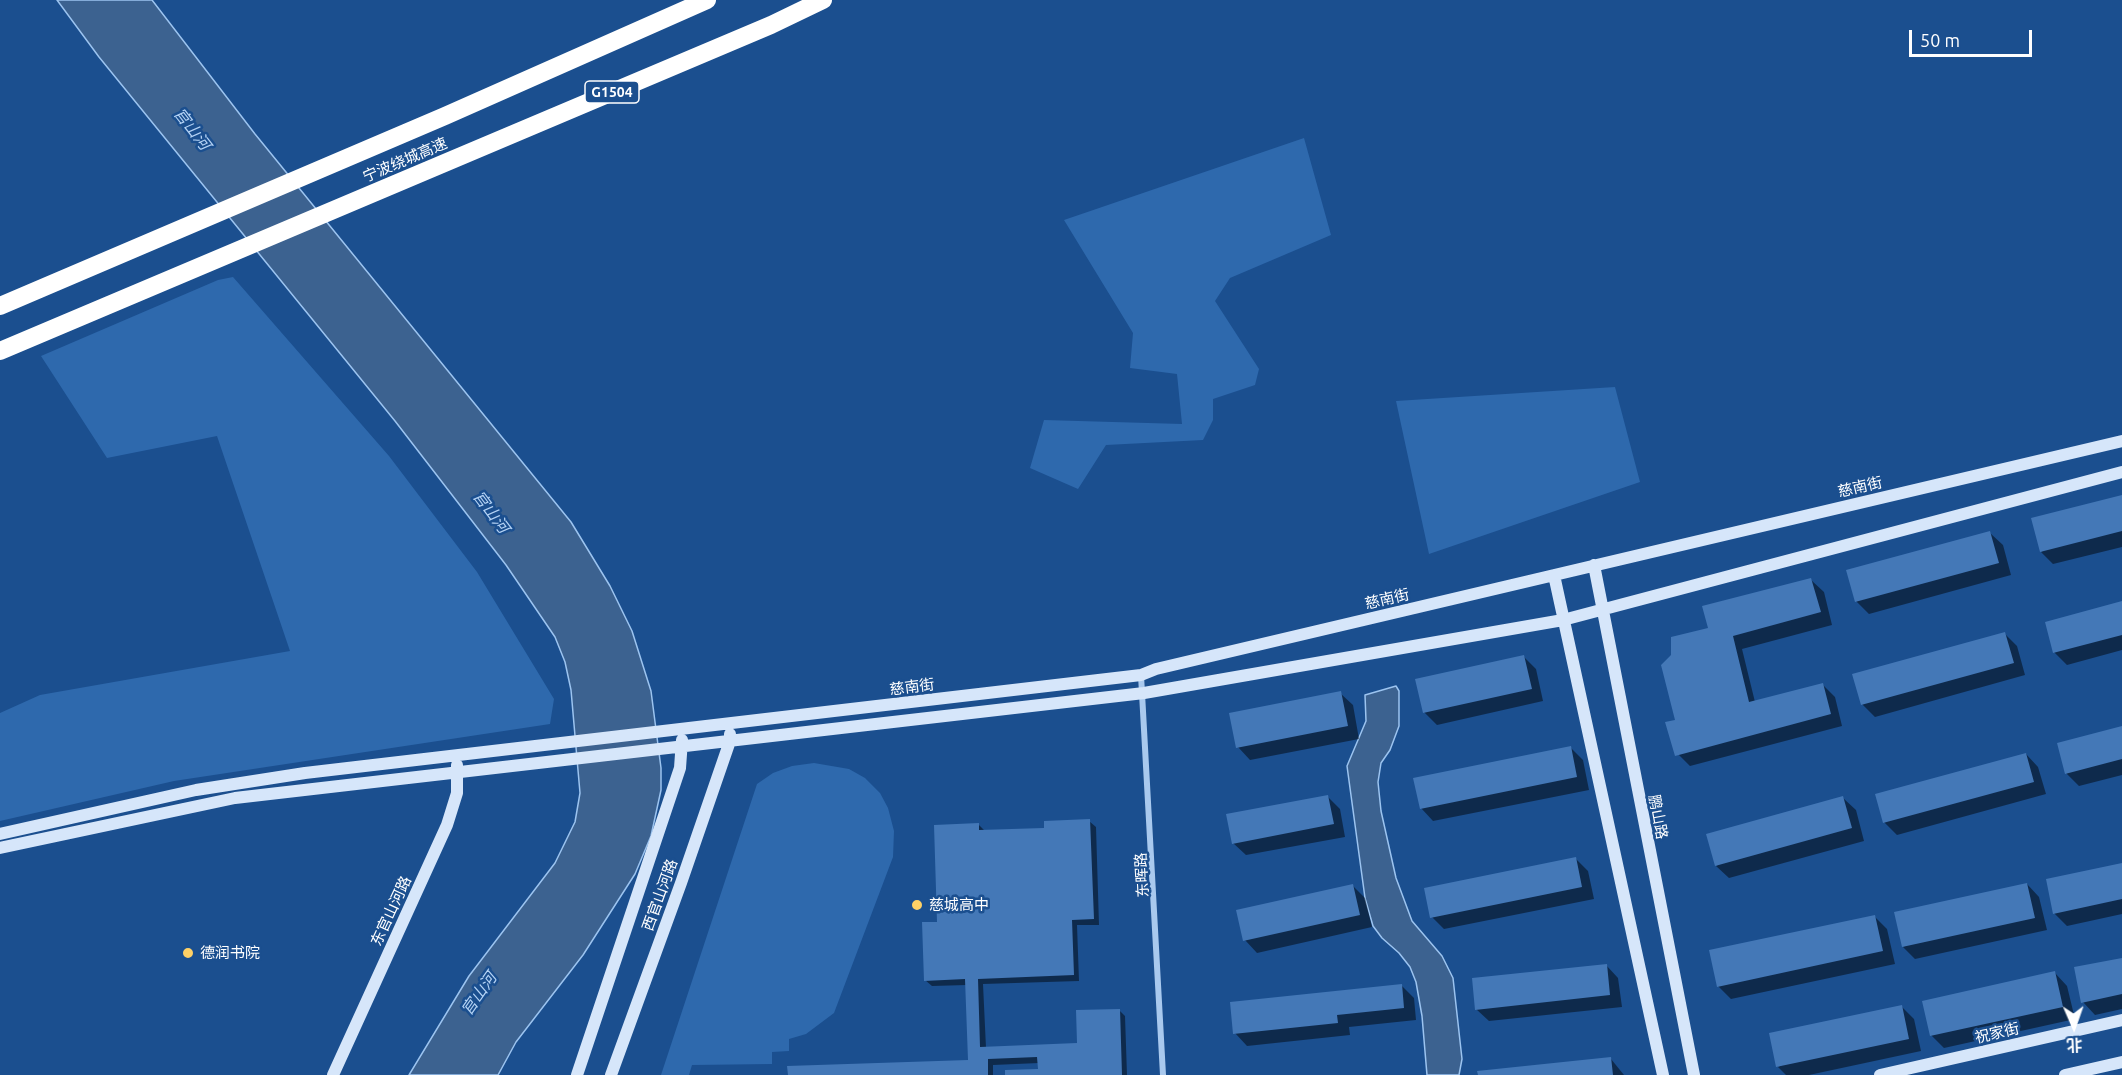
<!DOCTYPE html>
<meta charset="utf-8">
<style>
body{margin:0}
#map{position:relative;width:2122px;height:1075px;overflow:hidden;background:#1b4f8f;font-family:Ubuntu,"Noto Sans SC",sans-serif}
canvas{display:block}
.north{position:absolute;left:2044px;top:997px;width:60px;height:60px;-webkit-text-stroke:4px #1b4f8f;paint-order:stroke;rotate:178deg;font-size:16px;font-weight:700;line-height:24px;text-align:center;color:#fff}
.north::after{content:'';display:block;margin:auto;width:21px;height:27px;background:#fff;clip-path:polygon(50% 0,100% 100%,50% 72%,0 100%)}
.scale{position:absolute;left:1909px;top:30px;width:123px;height:27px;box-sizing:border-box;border:3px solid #fff;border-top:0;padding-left:8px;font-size:18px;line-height:21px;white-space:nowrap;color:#fff;-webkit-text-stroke:4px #1b4f8f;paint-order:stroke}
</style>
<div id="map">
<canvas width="2122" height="1075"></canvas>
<div class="north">北</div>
<div class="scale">50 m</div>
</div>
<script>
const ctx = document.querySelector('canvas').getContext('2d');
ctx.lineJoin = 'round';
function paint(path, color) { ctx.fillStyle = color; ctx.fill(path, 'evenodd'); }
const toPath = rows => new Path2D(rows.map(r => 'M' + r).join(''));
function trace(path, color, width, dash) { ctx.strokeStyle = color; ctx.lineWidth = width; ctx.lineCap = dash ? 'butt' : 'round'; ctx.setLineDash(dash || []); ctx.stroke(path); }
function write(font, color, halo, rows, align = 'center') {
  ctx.font = font + ' Ubuntu,"Noto Sans SC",sans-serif'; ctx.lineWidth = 5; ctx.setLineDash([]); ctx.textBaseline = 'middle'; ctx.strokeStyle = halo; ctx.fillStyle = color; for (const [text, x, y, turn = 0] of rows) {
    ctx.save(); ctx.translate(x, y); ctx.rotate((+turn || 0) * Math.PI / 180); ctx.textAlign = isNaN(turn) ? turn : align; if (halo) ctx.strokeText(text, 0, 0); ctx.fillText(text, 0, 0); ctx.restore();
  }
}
const green = toPath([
 [1304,138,1331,235,1230,278,1215,301,1259,369,1255,385,1213,399,1213,420,1203,440,1106,445,1078,489,1030,468,1044,420,1182,424,1177,374,1130,368,1133,333,1064,220],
 [233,277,389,456,477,572,554,699,550,724,174,781,0,821,0,713,40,695,290,651,217,436,107,458,41,356,218,280],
 [1615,387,1640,482,1429,554,1396,401],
 [814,763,849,769,865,778,880,793,888,808,894,831,893,857,834,1013,806,1034,789,1039,789,1051,772,1052,772,1064,692,1065,689,1075,661,1075,757,784,773,773,792,766]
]);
const water = toPath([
 [57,0,152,0,255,134,571,522,610,586,632,631,651,691,661,768,661,790,651,836,635,874,583,955,516,1042,498,1075,409,1075,469,976,555,863,575,822,580,793,571,690,565,662,555,637,506,565,395,421,99,57,57,0],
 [1396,686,1399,691,1399,726,1390,750,1381,763,1378,782,1381,811,1396,878,1412,921,1442,956,1453,978,1462,1059,1459,1075,1427,1075,1422,1016,1416,982,1410,967,1399,953,1382,938,1373,926,1365,898,1347,766,1366,721,1365,695,1396,686]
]);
const shadow = toPath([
 [2122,497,2122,547,2053,564,2041,552],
 [1990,533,2003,545,2011,575,1869,614,1856,601],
 [1811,580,1824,592,1832,625,1742,649,1755,702,1822,684,1835,697,1842,726,1690,766,1678,754,1677,722,1711,629],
 [2122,603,2122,650,2067,665,2054,652],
 [2005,634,2017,646,2025,675,1875,717,1862,704],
 [1524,657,1536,669,1543,701,1437,725,1424,712],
 [1340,693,1353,705,1359,739,1250,760,1238,747],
 [2122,728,2122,775,2079,786,2066,773],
 [1570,747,1583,760,1589,790,1433,821,1421,808],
 [2026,754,2038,767,2046,794,1897,835,1884,822],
 [1327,796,1340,809,1345,837,1246,855,1233,843],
 [1843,798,1856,810,1864,841,1729,878,1716,866],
 [1089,821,1096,827,1099,925,1077,925,1079,981,983,984,986,1048,1079,1044,1119,1010,1125,1016,1127,1075,1007,1075,1039,1070,1039,1063,993,1065,993,1075,789,1075,970,1061,967,985,932,986,925,980,939,923,978,824,985,831,1046,829],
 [1576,859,1588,871,1594,899,1444,929,1432,917],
 [2122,864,2122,914,2067,926,2054,913],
 [2027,884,2039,897,2047,930,1915,959,1903,947],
 [1353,886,1365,898,1372,927,1257,953,1245,940],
 [1875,917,1887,929,1895,964,1731,999,1718,986],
 [2122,959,2122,1009,2095,1015,2083,1002],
 [1606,965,1618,978,1622,1007,1489,1021,1476,1009],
 [2055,973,2067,986,2075,1019,1944,1048,1931,1035],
 [1401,985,1414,998,1416,1020,1349,1027,1350,1035,1247,1046,1235,1033],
 [1901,1006,1914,1019,1921,1051,1809,1075,1786,1075,1778,1067],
 [1611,1059,1624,1075,1479,1075]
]);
const building = toPath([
 [2122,495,2122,531,2040,552,2031,518],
 [1990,531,1999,563,1855,602,1846,570],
 [1811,578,1821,612,1733,636,1749,702,1823,683,1831,714,1675,756,1665,722,1675,720,1661,665,1671,655,1671,637,1708,628,1702,606],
 [2122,601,2122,635,2053,653,2045,622],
 [2005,632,2014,663,1861,705,1852,674],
 [1524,655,1532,689,1423,713,1415,679],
 [1341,691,1348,726,1236,748,1229,713],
 [2122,726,2122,759,2065,774,2057,743],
 [1571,746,1577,777,1420,809,1413,778],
 [2026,753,2034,782,1883,823,1875,794],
 [1328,795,1334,824,1232,844,1226,814],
 [1843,796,1852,828,1715,866,1706,834],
 [1090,819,1094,919,1072,920,1074,975,978,979,980,1047,1077,1043,1076,1010,1120,1009,1122,1075,1005,1075,1005,1070,1038,1069,1037,1057,988,1059,988,1075,788,1075,787,1066,968,1060,965,979,924,981,922,922,937,922,934,825,979,823,979,830,1044,828,1044,821],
 [1576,857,1582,887,1430,918,1424,888],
 [2122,863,2122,899,2053,914,2046,879],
 [2027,883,2035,918,1902,947,1894,912],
 [1353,884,1360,915,1243,941,1236,910],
 [1875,915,1883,951,1717,987,1709,950],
 [2122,958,2122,994,2081,1003,2074,967],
 [1607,964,1610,995,1475,1010,1472,978],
 [2055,971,2063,1007,1930,1036,1922,1001],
 [1402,984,1404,1008,1337,1015,1338,1023,1233,1034,1230,1002],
 [1902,1005,1909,1039,1776,1067,1769,1033],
 [1611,1057,1613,1075,1478,1075,1477,1071]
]);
const street = toPath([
 [1141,675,1163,1075]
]);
const secondary = toPath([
 [1594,565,1694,1075],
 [1554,575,1663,1075],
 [0,834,196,790,305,773,1141,675,1156,669,2122,441],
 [0,848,235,798,1144,693,1563,620,2122,472],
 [333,1075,447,825,457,793,457,765],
 [577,1075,680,768,682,740],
 [611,1075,681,883,730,741,730,734],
 [1880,1075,2122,1020],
 [2065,1075,2122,1062]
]);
const highway = toPath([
 [0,306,445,116,707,0],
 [0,351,771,25,823,0]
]);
const markers = [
 [917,905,6,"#ffd166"],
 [188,953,6,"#ffd166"]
];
const shields = [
 [612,92,54]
];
const shieldNames = [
 ["G1504",612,92]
];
const streetNames = [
 ["宁波绕城高速",405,160,-23],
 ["慈南街",1860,487,-13],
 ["慈南街",1387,599,-13],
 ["慈南街",912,687,-7],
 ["鹏山路",1658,817,79],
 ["东晖路",1142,875,-93],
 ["西官山河路",660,895,-70],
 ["东官山河路",391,911,-65],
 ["祝家街",1997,1033,-13]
];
const poiNames = [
 ["慈城高中",929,905],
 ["德润书院",200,953]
];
const waterNames = [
 ["官山河",192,129,52],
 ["官山河",491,512,53],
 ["官山河",479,994,-55]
];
paint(green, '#2e69ad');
paint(water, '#3c6290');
trace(water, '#9cc4f0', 1.5);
paint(shadow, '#0007');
paint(building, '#4478b7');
trace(street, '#a9c9ee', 6);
trace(secondary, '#d6e6fa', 12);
trace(highway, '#fff', 18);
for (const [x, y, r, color] of markers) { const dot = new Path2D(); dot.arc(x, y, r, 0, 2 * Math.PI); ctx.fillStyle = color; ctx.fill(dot); trace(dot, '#1b4f8f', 2); }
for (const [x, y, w] of shields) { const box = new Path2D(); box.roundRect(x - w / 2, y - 11, w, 22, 4.5); ctx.fillStyle = '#1b4f8f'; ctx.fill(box); trace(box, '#fff', 1.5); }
write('bold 14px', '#fff', null, shieldNames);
write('15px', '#fff', '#1b4f8f', streetNames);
write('15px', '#fff', '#1b4f8f', poiNames, 'left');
write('italic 16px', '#b5d3f5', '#1b4f8f', waterNames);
</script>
